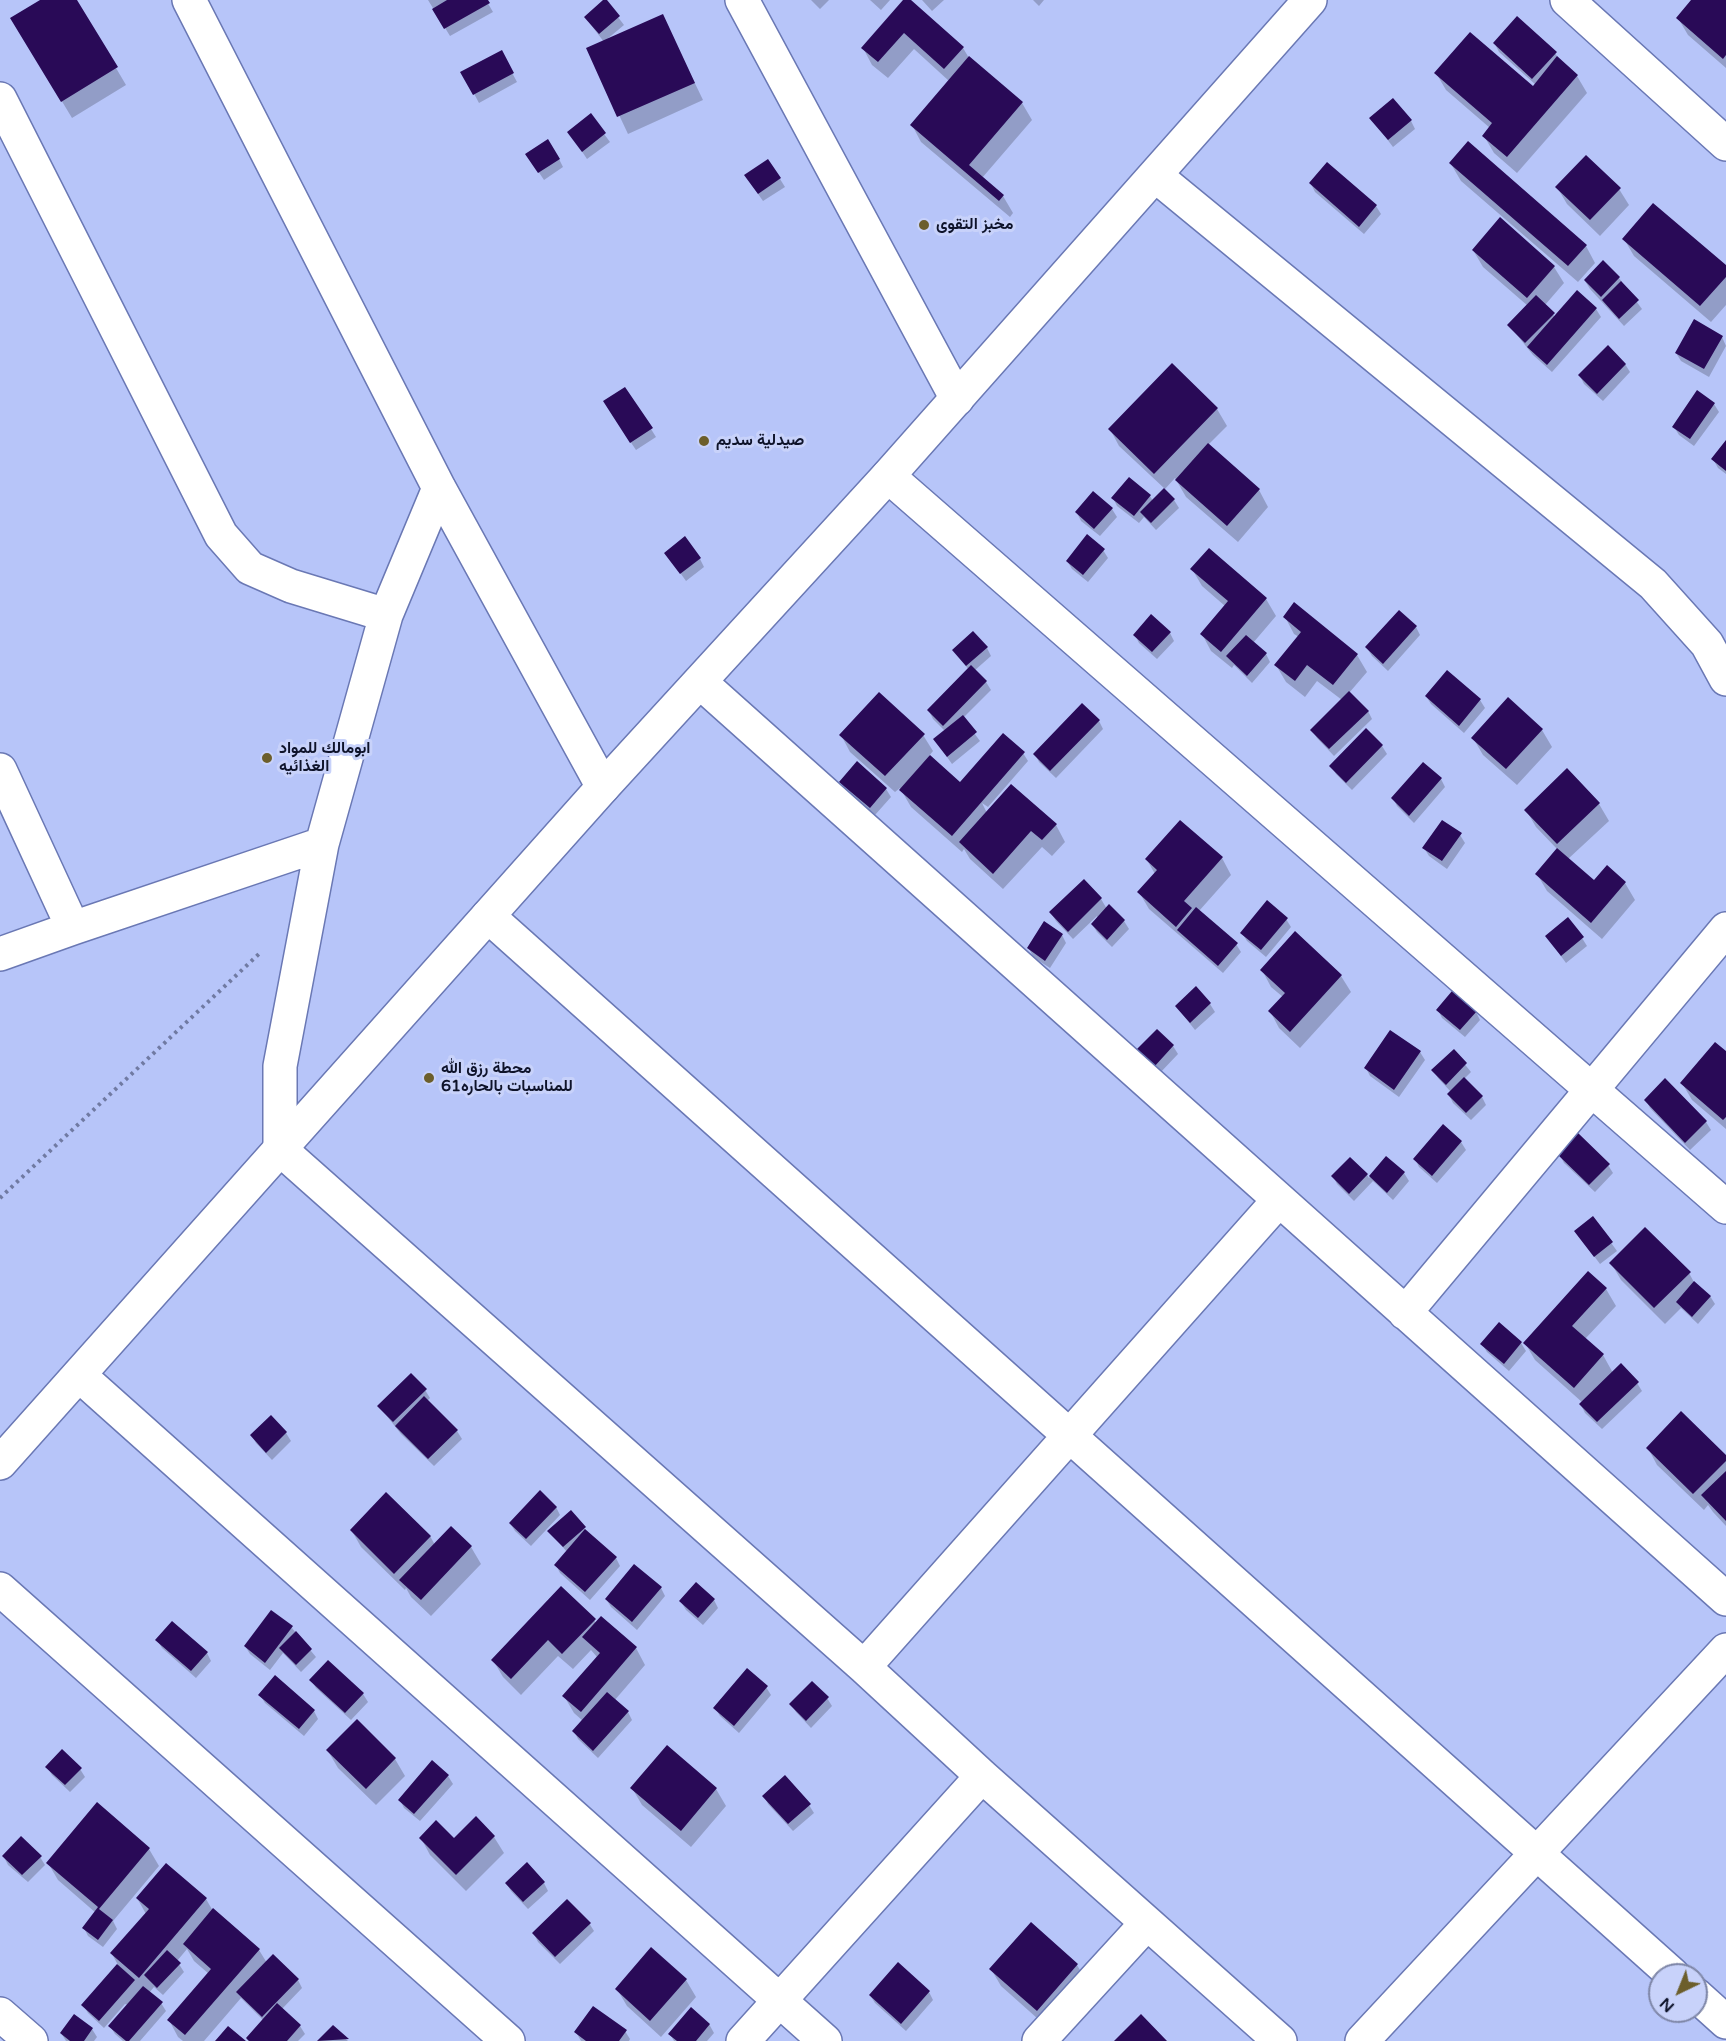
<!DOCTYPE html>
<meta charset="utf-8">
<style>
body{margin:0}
#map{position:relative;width:1726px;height:2041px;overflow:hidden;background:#b7c5f9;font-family:"Varela Round",sans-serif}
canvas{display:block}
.north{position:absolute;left:1648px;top:1963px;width:60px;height:60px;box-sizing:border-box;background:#c8d2fa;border:2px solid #7e86a7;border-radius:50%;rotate:223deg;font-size:16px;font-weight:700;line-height:24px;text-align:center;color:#0e132a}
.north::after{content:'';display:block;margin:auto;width:21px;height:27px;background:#6c5e2b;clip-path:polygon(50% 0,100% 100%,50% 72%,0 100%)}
</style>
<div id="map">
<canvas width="1726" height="2041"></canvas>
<div class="north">N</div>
</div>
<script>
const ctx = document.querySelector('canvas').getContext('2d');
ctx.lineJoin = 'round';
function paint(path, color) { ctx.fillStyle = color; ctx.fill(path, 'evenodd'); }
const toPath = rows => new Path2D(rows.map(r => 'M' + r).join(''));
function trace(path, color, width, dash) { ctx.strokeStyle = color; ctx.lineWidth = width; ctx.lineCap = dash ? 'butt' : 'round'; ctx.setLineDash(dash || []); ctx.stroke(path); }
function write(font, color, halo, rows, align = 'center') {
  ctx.font = font + ' "Varela Round",Vazirmatn,sans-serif'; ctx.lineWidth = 6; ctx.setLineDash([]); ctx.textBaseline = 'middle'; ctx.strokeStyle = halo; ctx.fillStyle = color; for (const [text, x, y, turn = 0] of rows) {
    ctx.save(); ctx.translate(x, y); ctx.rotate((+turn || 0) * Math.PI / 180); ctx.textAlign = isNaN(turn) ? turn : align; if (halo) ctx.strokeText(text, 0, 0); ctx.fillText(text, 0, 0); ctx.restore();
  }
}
const shadow = toPath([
 [43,0,76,0,126,85,72,118,22,35],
 [428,0,486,0,493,12,450,36],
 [605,0,624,25,606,40,662,15,703,100,628,134,588,49,604,42,585,17],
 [811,0,829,0,820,9],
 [870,0,890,0,881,10],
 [905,0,909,0,963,48,969,58,1022,103,1032,120,982,178,1003,196,1013,213,1010,217,921,142,912,125,949,81,914,49,888,78,872,65,863,48],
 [922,0,944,0,932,11],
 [1033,0,1044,0,1039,6],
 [1693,0,1726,0,1726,68,1688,35,1678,18],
 [1495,44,1555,53,1560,61,1577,76,1587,93,1517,173,1494,153,1484,136,1490,128,1446,90,1436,73,1533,88,1536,85,1499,52],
 [501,52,517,82,479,103,463,73],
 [590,115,610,142,587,159,569,132],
 [1371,118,1411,121,1415,129,1393,147],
 [559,159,563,167,544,180,532,162],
 [1327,164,1376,206,1381,214,1364,234,1315,192,1311,184],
 [1451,164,1586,246,1595,263,1578,282,1461,181],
 [780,179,785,187,763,201,751,184],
 [1557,187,1619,189,1629,205,1600,236,1567,204],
 [1624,239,1726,267,1726,305,1711,322,1634,256],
 [1473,250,1554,267,1564,283,1545,305,1555,317,1596,309,1601,317,1552,372,1533,355,1509,325,1528,306,1483,267],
 [1619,278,1642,309,1624,326,1590,289,1585,281],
 [1722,337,1726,346,1709,377,1681,361,1676,353],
 [1625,364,1630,372,1603,401,1584,384,1580,376],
 [1698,392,1714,404,1719,412,1694,446,1679,435,1674,427],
 [1217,409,1227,426,1208,445,1259,490,1268,507,1238,542,1186,497,1175,478,1165,489,1119,446,1110,429],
 [609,410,651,429,656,437,636,450],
 [1726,442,1726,474,1718,468,1713,459],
 [1150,496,1153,501,1174,500,1179,508,1156,530,1144,517,1139,523,1117,506,1113,498],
 [1112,509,1117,517,1100,536,1081,521,1077,513],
 [1103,550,1108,558,1088,582,1072,569,1067,561],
 [1209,550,1266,599,1276,616,1253,643,1266,654,1270,662,1252,683,1234,665,1232,668,1211,651,1202,634,1225,606,1202,586,1192,569],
 [666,553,700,559,704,567,686,581],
 [1285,617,1357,655,1367,672,1349,693,1368,711,1372,719,1334,756,1317,738,1312,730,1342,700,1317,681,1305,697,1286,682,1276,665,1299,637,1294,634],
 [1416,627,1420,635,1388,671,1372,656,1367,648],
 [1170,633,1174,641,1157,659,1139,643,1135,635],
 [987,648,991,656,974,671,986,682,991,690,963,718,980,741,952,764,935,740,945,731,933,719,929,711,969,670,953,650],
 [1447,672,1480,700,1485,708,1464,733,1431,704,1426,696],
 [1099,721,1103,729,1056,778,1039,762,1035,754],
 [1366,730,1382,746,1387,754,1352,790,1336,774,1331,766],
 [1542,730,1552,747,1517,785,1483,755,1473,738],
 [841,735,923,735,933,751,929,756,967,789,1023,753,1028,761,988,807,982,803,987,813,1056,825,1065,842,1052,856,1042,847,1003,889,970,859,964,849,962,852,911,807,900,788,895,792,850,752],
 [1424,764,1441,779,1445,787,1414,823,1397,806,1393,798],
 [841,782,886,789,891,797,875,815,846,790],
 [1599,804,1609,821,1568,859,1595,882,1625,883,1635,900,1602,939,1547,891,1537,874,1558,850,1536,827,1526,810],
 [1460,835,1465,843,1447,869,1429,856,1424,848],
 [1222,858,1231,875,1199,911,1236,944,1241,952,1223,973,1149,909,1139,892,1155,874,1147,860],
 [1084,881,1101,899,1107,909,1124,921,1129,929,1112,947,1097,932,1092,924,1098,918,1097,916,1073,939,1056,921,1051,913],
 [1286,919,1291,927,1266,957,1247,941,1242,933],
 [1062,935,1066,943,1050,968,1033,957,1029,948],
 [1547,937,1582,938,1587,946,1566,963],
 [1262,970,1341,976,1351,992,1300,1048,1279,1028,1270,1011,1283,997,1271,987],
 [1210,1004,1215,1012,1195,1030,1176,1006],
 [1438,1010,1476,1012,1480,1020,1465,1037,1442,1018],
 [1157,1031,1173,1046,1178,1054,1159,1074,1138,1051],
 [1454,1051,1471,1072,1464,1079,1482,1097,1486,1105,1471,1120,1453,1103,1449,1095,1451,1092,1438,1078,1433,1070],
 [1420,1052,1425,1060,1399,1097,1370,1076,1366,1068],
 [1726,1053,1726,1129,1692,1100,1682,1083],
 [1665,1081,1706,1122,1711,1130,1690,1150,1650,1108,1646,1100],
 [1461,1142,1466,1150,1437,1183,1419,1167,1415,1159],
 [1560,1155,1608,1165,1613,1173,1595,1192,1564,1163],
 [1386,1158,1404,1173,1409,1181,1393,1200,1373,1181,1354,1201,1337,1184,1333,1176,1367,1175,1369,1178],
 [1593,1218,1617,1251,1600,1264,1576,1232],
 [1611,1263,1689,1273,1695,1284,1710,1296,1715,1304,1698,1324,1681,1308,1665,1324,1621,1280],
 [1606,1289,1616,1306,1585,1339,1603,1355,1613,1373,1637,1383,1642,1391,1602,1429,1585,1413,1581,1405,1583,1403,1535,1360,1525,1343],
 [1521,1343,1526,1351,1509,1371,1487,1352,1482,1344],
 [425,1390,430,1398,427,1401,457,1431,462,1439,434,1466,401,1434,379,1406],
 [271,1417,286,1433,291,1441,272,1460,256,1443,252,1436],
 [1648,1448,1726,1457,1726,1526,1713,1512,1708,1505,1704,1510,1657,1465],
 [556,1507,560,1515,531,1546,515,1531,510,1523],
 [451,1528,471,1547,481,1564,431,1616,411,1597,406,1588,405,1590,361,1547,352,1531,430,1536,435,1545],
 [584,1528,588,1533,616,1558,620,1566,590,1600,560,1573,556,1565,567,1552,549,1531],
 [661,1588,665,1596,637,1630,611,1607,606,1599],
 [714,1600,718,1608,703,1625,686,1610,681,1602],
 [594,1620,596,1623,636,1648,645,1665,614,1701,628,1712,632,1720,598,1758,578,1739,574,1731,583,1721,574,1713,564,1696,597,1657,591,1650,573,1669,558,1656,521,1695,503,1677,493,1660],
 [292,1628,316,1657,301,1672,283,1653,270,1670,250,1654,245,1646],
 [157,1640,207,1653,211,1661,196,1678,162,1648],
 [311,1680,363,1694,368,1702,351,1720,316,1688],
 [766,1687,771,1695,739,1733,720,1716,715,1708],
 [260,1695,314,1711,318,1719,304,1736,265,1703],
 [827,1698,832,1706,811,1728,796,1712,791,1704],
 [328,1751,395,1759,405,1776,376,1805,338,1768],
 [47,1767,80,1769,85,1777,70,1792,52,1775],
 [448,1776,453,1784,420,1821,404,1808,400,1800],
 [632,1788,716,1789,726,1806,691,1847,642,1805],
 [764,1796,809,1805,814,1813,793,1831,768,1804],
 [97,1805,149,1849,159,1866,113,1921,117,1929,103,1947,88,1936,84,1928,96,1913,58,1880,48,1863],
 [494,1837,504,1853,466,1891,430,1855,421,1838,454,1840],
 [4,1857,40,1857,45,1865,28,1882,8,1865],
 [166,1865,206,1899,213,1911,259,1950,267,1963,298,1980,302,1988,282,2009,300,2026,305,2034,298,2041,249,2041,247,2039,263,2020,241,1998,204,2041,183,2041,178,2037,169,2020,209,1974,194,1961,187,1949,177,1961,184,1972,163,1995,154,1987,149,1993,161,2003,166,2011,140,2041,123,2041,115,2034,110,2026,128,2005,125,2004,104,2028,88,2013,83,2005,118,1965,112,1954,146,1914,137,1898],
 [506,1883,544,1883,548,1891,528,1909,511,1891],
 [589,1923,594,1931,560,1964,538,1942,534,1934],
 [1031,1924,1077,1965,1087,1982,1047,2027,1001,1986,991,1969],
 [652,1950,686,1980,696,1997,661,2037,627,2006,617,1989],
 [929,1992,933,2000,906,2031,875,2003,870,1995],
 [75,2016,92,2029,97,2037,94,2041,66,2041,61,2033],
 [709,2024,714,2033,707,2041,674,2041,670,2034],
 [333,2027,348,2041,319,2041],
 [625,2031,630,2039,629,2041,581,2041,576,2032]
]);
const building = toPath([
 [40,0,77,0,118,67,61,102,10,18],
 [447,0,488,0,490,3,444,29,432,9],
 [603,0,607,0,620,16,599,34,584,17],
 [903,0,911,0,964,47,944,69,904,33,878,62,861,48],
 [1691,0,1726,0,1726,55,1723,59,1676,18],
 [663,14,695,83,617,117,586,48],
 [1517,16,1557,52,1532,79,1493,43],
 [1470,32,1533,86,1557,56,1578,75,1507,157,1482,136,1492,123,1434,73],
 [502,50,514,73,473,95,460,72],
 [969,56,1023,102,969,165,1004,195,999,201,910,125],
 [1393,98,1412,120,1388,140,1369,118],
 [591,113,606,133,582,152,567,132],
 [548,139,560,159,538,173,525,154],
 [1468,141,1587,245,1568,266,1449,163],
 [1586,155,1621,188,1590,220,1555,187],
 [768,159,781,178,758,194,744,175],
 [1327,162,1377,205,1359,227,1309,183],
 [1653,203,1726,265,1726,277,1700,306,1622,239],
 [1500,217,1555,266,1527,298,1472,250],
 [1603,260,1620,277,1601,297,1584,280],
 [1621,281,1639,300,1619,319,1602,300],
 [1577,290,1597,308,1547,365,1527,347],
 [1536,295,1555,313,1525,343,1507,325],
 [1694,319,1723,336,1704,369,1675,353],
 [1608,345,1626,364,1597,394,1578,375],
 [1172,363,1218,408,1154,474,1108,429],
 [625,387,653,428,630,443,603,401],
 [1697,390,1715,403,1690,439,1672,427],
 [1726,440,1726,471,1711,459],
 [1208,443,1260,489,1227,526,1175,480],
 [1129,477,1151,495,1134,516,1111,498],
 [1164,488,1175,499,1151,523,1140,512],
 [1093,491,1113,508,1094,529,1075,512],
 [1087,534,1105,549,1083,575,1066,561],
 [685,536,701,558,680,574,664,553],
 [1209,548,1267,598,1221,652,1200,634,1228,601,1190,569],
 [1294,602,1358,654,1333,685,1307,665,1295,681,1274,665,1301,632,1283,617],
 [1399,610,1417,626,1383,664,1365,647],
 [1151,614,1171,632,1152,652,1133,635],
 [973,631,988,647,966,666,952,650],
 [1246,635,1267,653,1247,676,1226,656],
 [971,665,987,681,943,726,927,710],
 [1447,670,1481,699,1459,726,1425,696],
 [1349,691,1369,711,1329,749,1310,730],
 [879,692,925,734,885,776,839,735],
 [1508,697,1543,729,1506,769,1471,738],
 [1082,703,1100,720,1050,771,1033,754],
 [963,715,977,732,947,757,933,739],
 [1366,728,1383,745,1346,783,1329,766],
 [1003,733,1025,752,952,836,899,790,930,755,960,782],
 [857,761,887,788,870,808,839,782],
 [1423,762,1442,778,1409,816,1391,798],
 [1567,768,1600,803,1557,844,1524,810],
 [1011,784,1057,824,1042,840,1031,831,993,874,959,842],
 [1180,820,1223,857,1184,901,1192,908,1176,927,1137,892,1157,870,1145,859],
 [1442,820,1462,833,1442,861,1422,848],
 [1557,848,1594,880,1607,865,1626,882,1591,923,1535,874],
 [1084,879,1102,898,1068,932,1049,912],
 [1267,900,1288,918,1261,950,1240,933],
 [1109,904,1125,920,1107,940,1091,924],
 [1196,907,1238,943,1218,966,1177,930],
 [1568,917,1584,937,1561,956,1545,936],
 [1044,921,1063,934,1045,961,1027,948],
 [1295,931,1342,975,1290,1032,1268,1011,1285,993,1260,970],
 [1196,986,1211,1003,1190,1023,1175,1006],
 [1452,991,1477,1011,1460,1030,1436,1010],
 [1157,1029,1174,1045,1154,1067,1136,1050],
 [1390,1030,1421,1051,1394,1090,1364,1068],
 [1715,1042,1726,1051,1726,1117,1723,1120,1680,1083],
 [1454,1049,1467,1063,1446,1085,1431,1070],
 [1464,1077,1483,1096,1466,1113,1447,1094],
 [1665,1078,1707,1121,1685,1143,1644,1100],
 [1443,1124,1462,1141,1432,1176,1413,1159],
 [1578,1133,1610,1164,1589,1185,1558,1155],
 [1386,1156,1405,1172,1387,1193,1369,1176],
 [1350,1157,1368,1174,1349,1194,1331,1176],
 [1593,1216,1613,1242,1594,1257,1574,1231],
 [1645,1227,1691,1272,1654,1308,1609,1263],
 [1588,1271,1607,1288,1572,1326,1604,1354,1574,1388,1523,1343],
 [1694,1281,1711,1296,1692,1317,1676,1302],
 [1499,1322,1522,1342,1504,1364,1480,1344],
 [1621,1363,1639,1382,1597,1422,1579,1404],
 [411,1373,427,1389,393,1422,377,1406],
 [424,1396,458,1430,428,1459,395,1426],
 [1681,1411,1726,1455,1726,1461,1693,1494,1646,1448],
 [271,1415,287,1432,266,1453,250,1435],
 [1726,1471,1726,1521,1701,1495],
 [540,1490,557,1507,526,1539,509,1523],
 [386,1492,431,1536,394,1574,350,1530],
 [571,1510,586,1527,563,1547,547,1531],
 [451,1526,472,1546,421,1600,399,1580],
 [585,1529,617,1557,585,1592,554,1565],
 [634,1564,662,1587,632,1622,605,1599],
 [696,1582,715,1599,698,1618,679,1601],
 [561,1586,596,1619,562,1654,548,1640,511,1679,491,1660],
 [271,1610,293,1626,265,1663,244,1646],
 [601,1616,637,1647,581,1712,562,1696,600,1653,582,1637],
 [172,1621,208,1652,191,1671,155,1640],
 [296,1631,312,1649,296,1665,279,1648],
 [328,1660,364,1693,345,1713,309,1680],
 [747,1668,768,1686,734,1726,713,1708],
 [275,1675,315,1710,299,1729,258,1695],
 [812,1681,829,1697,806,1721,789,1704],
 [607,1692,629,1711,593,1751,572,1731],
 [357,1719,396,1758,366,1789,326,1750],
 [667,1745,717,1788,681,1831,630,1788],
 [62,1749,82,1768,65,1785,45,1767],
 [432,1760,449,1775,414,1814,398,1800],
 [785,1775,811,1804,788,1824,762,1796],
 [97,1802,150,1848,99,1909,113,1920,98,1940,82,1928,98,1907,46,1863],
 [476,1816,495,1836,456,1875,419,1838,436,1820,454,1838],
 [21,1836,42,1856,22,1875,2,1856],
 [527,1862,545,1882,523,1902,505,1883],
 [166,1863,207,1898,139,1978,110,1953,149,1909,136,1898],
 [567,1899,591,1923,555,1957,532,1933],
 [213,1908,260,1949,185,2035,167,2020,211,1969,183,1944],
 [1031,1922,1078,1964,1037,2011,989,1969],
 [651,1947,687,1979,650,2021,615,1989],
 [167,1950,181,1963,157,1988,144,1975],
 [273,1954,299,1979,262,2017,236,1992],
 [898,1962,930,1991,901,2024,869,1995],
 [117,1964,135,1980,99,2021,81,2005],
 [143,1986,163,2002,129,2041,126,2041,108,2026],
 [277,2003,301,2025,287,2041,249,2041,246,2038],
 [593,2006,627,2030,619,2041,586,2041,574,2032],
 [691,2007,710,2024,696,2041,677,2041,668,2034],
 [74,2014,93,2028,84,2041,70,2041,60,2033],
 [1141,2014,1167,2041,1114,2041],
 [333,2025,349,2039,317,2041],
 [228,2026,246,2041,215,2041]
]);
const path = toPath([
 [0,1198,261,952]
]);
const street = toPath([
 [189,0,439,488,603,787],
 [742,0,957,399],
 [1567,0,1726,144],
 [0,99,221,535,250,568,291,586,386,615],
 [1156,176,1653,584,1707,644,1726,679],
 [888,476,1726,1207],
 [439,488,386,615,322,844,280,1066,280,1149,864,1667,982,1776,1280,2041],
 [700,682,1726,1599],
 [0,770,73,928],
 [488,916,1673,1975],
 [0,954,73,928,322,844],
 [1405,1313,1726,929],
 [79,1375,825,2041],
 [0,1589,508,2041],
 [864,1667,1279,1200],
 [1696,1995,1726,2022],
 [0,2014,31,2041],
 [743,2041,982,1776],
 [1039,2041,1147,1923],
 [1362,2041,1726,1650]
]);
const secondary = toPath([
 [0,1463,603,787,888,476,1310,0]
]);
const markers = [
 [924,225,6,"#6c5e2b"],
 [704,441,6,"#6c5e2b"],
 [267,758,6,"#6c5e2b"],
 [429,1078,6,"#6c5e2b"]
];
const poiNames = [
 ["مخبز التقوى",936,225],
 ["صيدلية سديم",716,441],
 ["ابومالك للمواد",279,749],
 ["الغذائيه",279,767],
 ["محطة رزق الله",441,1069],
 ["للمناسبات بالحاره61",441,1087]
];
paint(shadow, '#0003');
paint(building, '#290a57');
trace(street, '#6a78b4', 36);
trace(secondary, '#6a78b4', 36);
trace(path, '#707aa2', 4, [3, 4.5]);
trace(street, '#fff', 33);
trace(secondary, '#fff', 33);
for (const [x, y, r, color] of markers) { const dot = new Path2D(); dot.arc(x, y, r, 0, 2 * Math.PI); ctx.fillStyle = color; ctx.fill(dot); trace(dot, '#c8d2fa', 2); }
write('bold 16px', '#0e132a', '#c8d2fa', poiNames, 'left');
</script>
